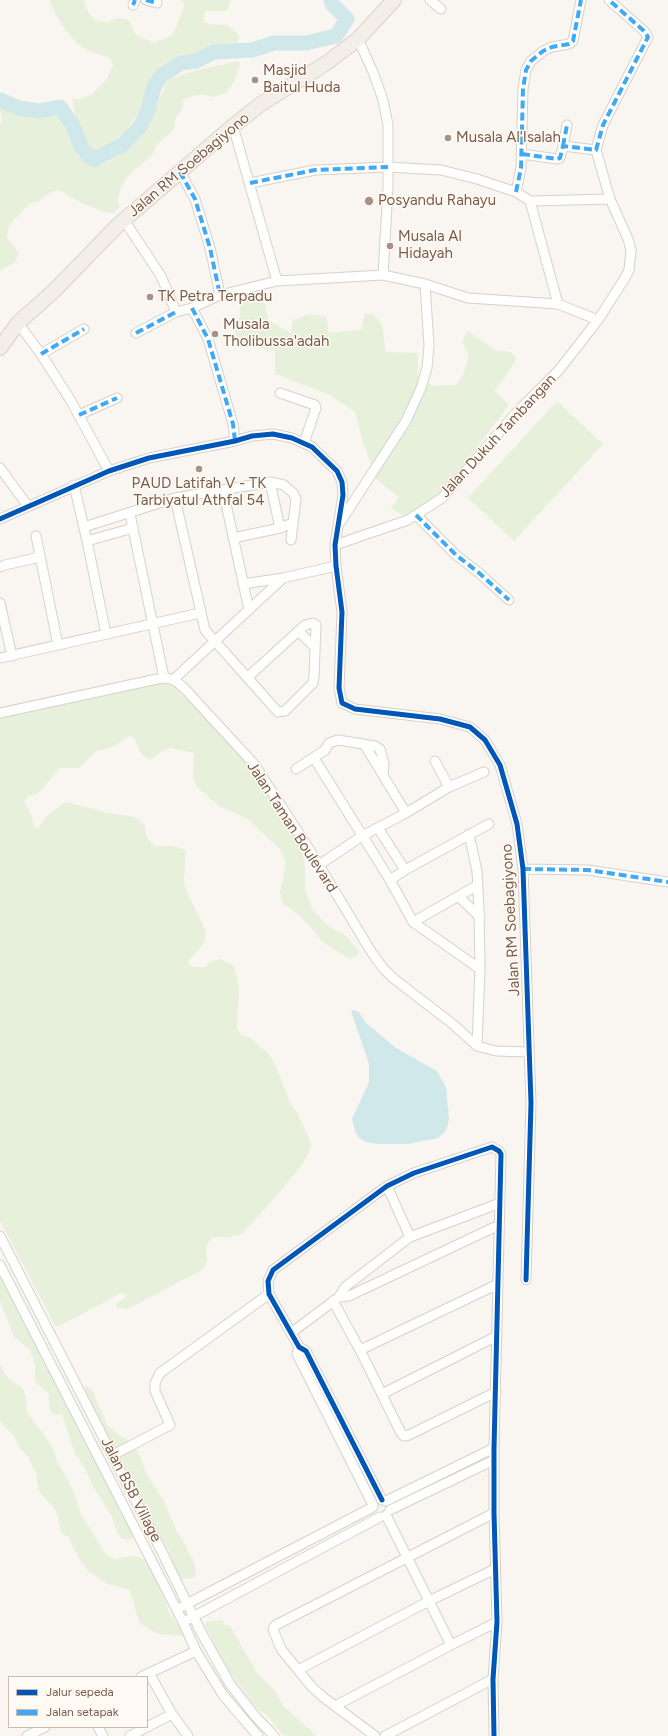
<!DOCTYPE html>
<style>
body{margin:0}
#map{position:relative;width:668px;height:1736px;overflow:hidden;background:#f9f5f0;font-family:Figtree,sans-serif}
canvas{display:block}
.legend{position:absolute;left:8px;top:1676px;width:140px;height:52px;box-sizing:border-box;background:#fffaf3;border:1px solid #cabbb1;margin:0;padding:5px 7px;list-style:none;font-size:12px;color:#7a5c4d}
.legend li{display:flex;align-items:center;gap:8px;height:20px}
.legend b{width:20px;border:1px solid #cabbb1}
</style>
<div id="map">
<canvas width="668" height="1736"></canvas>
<ul class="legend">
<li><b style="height:5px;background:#0057b8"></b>Jalur sepeda</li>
<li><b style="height:5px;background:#3fa9f5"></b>Jalan setapak</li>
</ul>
</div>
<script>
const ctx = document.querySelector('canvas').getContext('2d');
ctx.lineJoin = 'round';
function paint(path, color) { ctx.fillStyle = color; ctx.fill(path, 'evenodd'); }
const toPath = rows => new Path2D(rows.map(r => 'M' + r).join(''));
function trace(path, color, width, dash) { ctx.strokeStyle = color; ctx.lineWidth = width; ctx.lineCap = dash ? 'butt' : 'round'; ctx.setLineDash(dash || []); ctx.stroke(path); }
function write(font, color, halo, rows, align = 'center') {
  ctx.font = font + ' Figtree,sans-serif'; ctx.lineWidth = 3; ctx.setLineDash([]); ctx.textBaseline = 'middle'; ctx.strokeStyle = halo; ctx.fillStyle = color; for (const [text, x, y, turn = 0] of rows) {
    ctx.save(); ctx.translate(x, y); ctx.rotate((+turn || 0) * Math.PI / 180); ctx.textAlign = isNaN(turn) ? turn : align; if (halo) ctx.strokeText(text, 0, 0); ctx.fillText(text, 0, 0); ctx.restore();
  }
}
const green = toPath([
 [49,0,84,0,87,10,94,20,107,22,119,18,129,20,136,35,154,43,172,35,183,11,184,3,182,0,230,0,228,9,225,11,205,11,203,22,209,24,227,25,239,35,238,43,232,48,199,55,167,66,151,86,141,108,126,131,104,149,93,153,89,152,81,143,72,99,81,99,91,95,107,79,113,64,110,58,91,52,77,44,61,24],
 [238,61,240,65,234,82,226,93,213,97,202,94,183,99,183,107,175,120,175,128,157,145,152,155,126,178,119,192,118,200,119,207,114,213,107,213,84,204,59,190,51,192,39,201,30,203,11,223,9,226,7,238,19,253,15,262,0,271,0,126,2,120,0,109,35,116,58,116,64,122,77,155,80,158,97,165,101,165,119,156,138,139,151,118,168,80,194,71],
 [262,294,269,321,291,333,293,320,309,314,326,317,329,333,361,330,365,313,374,315,382,324,386,352,418,353,418,380,435,386,456,385,463,375,469,357,462,341,468,331,495,350,511,352,517,359,495,391,509,405,439,497,406,517,391,508,399,497,377,480,363,442,355,412,330,395,275,374,275,350,239,347,235,331,240,316,240,298],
 [557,401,603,444,514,541,468,498],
 [161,683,173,686,202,714,245,762,272,799,302,849,305,868,305,889,312,909,328,926,346,936,359,952,356,957,348,958,323,942,307,923,290,908,283,904,280,892,285,870,285,861,280,849,248,819,219,806,197,787,193,777,194,753,171,748,163,750,152,759,149,759,142,755,134,738,131,735,113,747,96,751,79,768,60,768,43,788,37,794,29,796,24,801,31,815,34,826,37,829,47,816,57,808,63,803,70,803,109,813,134,817,145,825,147,837,152,844,156,846,172,846,186,850,184,880,185,888,206,931,204,943,188,961,190,965,193,967,205,967,212,961,220,959,234,966,239,986,237,1028,241,1035,249,1037,269,1054,277,1069,291,1105,297,1112,311,1144,309,1152,301,1166,278,1194,242,1234,229,1237,212,1237,206,1247,207,1260,204,1269,127,1309,117,1308,116,1304,126,1297,127,1295,120,1293,81,1315,56,1327,0,1221,0,717,133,688],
 [0,1270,137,1535,129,1540,122,1539,117,1532,112,1517,93,1486,84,1466,75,1454,62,1414,54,1415,49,1408,49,1395,47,1392,35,1382,35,1366,31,1351,14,1337,0,1301],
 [0,1364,5,1374,10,1380,17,1384,23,1389,26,1397,27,1412,52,1446,57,1461,73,1490,81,1514,103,1550,108,1556,116,1559,131,1556,139,1557,146,1561,160,1587,169,1613,183,1632,183,1636,157,1634,139,1622,130,1590,108,1584,88,1571,78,1557,68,1536,61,1533,58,1516,55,1509,39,1491,36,1474,27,1455,21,1450,14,1436,2,1424,0,1419],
 [86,1386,93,1391,107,1425,120,1436,127,1439,133,1444,141,1458,146,1473,165,1503,176,1530,186,1546,189,1554,194,1561,196,1571,196,1575,193,1578,181,1579,178,1575,167,1547,154,1526,130,1474,106,1435,84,1391],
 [219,1620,223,1621,225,1625,230,1626,257,1673,276,1692,283,1706,317,1736,287,1736,282,1734,268,1716,259,1710,252,1702,222,1662,211,1636,206,1629,205,1625,207,1622]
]);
const water = toPath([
 [353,1010,359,1012,365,1022,396,1048,437,1071,446,1087,449,1119,446,1131,438,1138,408,1144,378,1144,366,1142,359,1138,355,1131,352,1119,369,1082,369,1064,351,1011]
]);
const river = toPath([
 [0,100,19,108,39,111,60,107,72,124,82,148,88,156,95,159,122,145,139,128,148,110,154,87,161,76,181,63,196,61,214,52,252,50,274,43,306,43,336,36,347,19,332,4,331,0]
]);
const street = toPath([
 [146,0,157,3],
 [430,0,441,9],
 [133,5,135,0],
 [358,39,373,72,383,100,388,125,388,188,383,275],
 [233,126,277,281],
 [563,146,567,125],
 [522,154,557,159,560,158,563,146,596,150],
 [180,172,195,199,210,248,220,295],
 [250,183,315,170,388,167,441,170,477,179,516,192,530,201,558,304],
 [516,192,521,168,523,89,526,70,531,61,543,51,552,47,569,44,573,41,581,0],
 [530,201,610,199],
 [124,220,161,276,176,312,192,308,220,295,277,281,383,275,425,284,468,298,558,304,598,320],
 [192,308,208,339,233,424,235,441],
 [18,323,41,354,71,401,109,471],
 [136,333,176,312],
 [41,354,84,329],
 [280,393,315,405,316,408,304,443],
 [79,415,117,398],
 [0,468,28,506],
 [270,482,280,528],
 [74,485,87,541,106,634],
 [223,490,249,610],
 [175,498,205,630,278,712,285,711,313,683,314,677,316,625,313,623,305,625,248,677],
 [130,514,164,678],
 [416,515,456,555,478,572,509,600],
 [0,519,109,471,149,458,235,441,252,436,273,434,292,438,312,447,337,471,342,482,343,495,335,545,336,566,342,612,339,688,342,703,355,709,440,719,470,727,485,740,500,765,517,824,523,869,531,1103,526,1280],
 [341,521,406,421,421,388,427,368,429,345,425,284],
 [84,527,175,498,270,482,284,485,293,493,296,499,291,540],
 [36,536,58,645],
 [233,538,280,528,293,523],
 [87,541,133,528],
 [335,545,408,520,442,498,516,413,559,370,598,320,625,278,629,270,631,250,628,239,610,199,596,150,603,125,648,37,644,31,609,0],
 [0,567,5,565,40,557],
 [243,584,283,578,336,566],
 [0,603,12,656],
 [298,631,315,647],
 [0,658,200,613],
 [173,680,283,578],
 [0,713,157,679,168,678,177,682,185,689,254,764,311,852,372,953,383,968,393,978,454,1025,477,1046,496,1051,529,1052],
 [364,744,406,813],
 [314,758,390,880,413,922,480,969],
 [435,761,449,787],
 [296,769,325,750,329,743,338,740,375,746,380,749,384,764,383,774],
 [378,828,405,870],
 [469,834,477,871,479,909,480,969,477,1046],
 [319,865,362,836,406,813,449,787,484,772],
 [523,869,588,870,668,882],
 [390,880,405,870,489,824],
 [459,897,480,917],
 [413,922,478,885],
 [387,1186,410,1237],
 [0,1236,162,1552,201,1632,230,1684,255,1716,274,1736],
 [0,1265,183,1622,196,1651,223,1695,258,1736],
 [339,1297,349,1296,499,1225],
 [333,1301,360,1350,401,1433,404,1436,409,1435,496,1392],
 [291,1333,339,1297,345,1287,410,1237,500,1203],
 [299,1347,297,1354,373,1505],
 [360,1350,498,1284],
 [382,1394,497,1336],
 [113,1455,170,1425,155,1391,155,1383,160,1373,269,1294],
 [382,1500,306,1351,299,1347,269,1294,268,1281,273,1270,387,1186,414,1173,492,1147,499,1151,501,1154,494,1448,494,1513,497,1622,493,1679,494,1736],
 [386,1501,494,1448],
 [390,1510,494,1460],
 [386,1515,451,1645],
 [183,1606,373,1507],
 [189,1619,380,1517],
 [298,1670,429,1601,495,1569],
 [149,1673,172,1714,188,1736],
 [141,1677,196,1651],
 [335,1706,451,1645,497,1622],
 [98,1727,103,1736],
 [27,1736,45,1727],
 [130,1736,172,1714],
 [375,1736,323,1697,311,1686,281,1649,273,1629,276,1625,494,1513],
 [385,1736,493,1679]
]);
const primary = toPath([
 [0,348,18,323,55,290,117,226,233,126,261,104,328,62,358,39,394,0]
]);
const quiet = toPath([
 [146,0,157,3],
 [133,5,135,0],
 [563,146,567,125],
 [522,154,557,159,560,158,563,146,596,150,603,125,648,37,644,31,609,0],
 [180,172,195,199,210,248,220,295],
 [250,183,315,170,388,167],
 [516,192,521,168,523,89,526,70,531,61,543,51,552,47,569,44,573,41,581,0],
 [192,308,208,339,233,424,235,441],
 [136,333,176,312],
 [41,354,84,329],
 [79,415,117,398],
 [416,515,456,555,478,572,509,600],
 [523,869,588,870,668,882]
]);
const cycleway = toPath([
 [0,519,109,471,149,458,235,441,252,436,273,434,292,438,312,447,337,471,342,482,343,495,335,545,336,566,342,612,339,688,342,703,355,709,440,719,470,727,485,740,500,765,517,824,523,869,531,1103,526,1280],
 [382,1500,306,1351,299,1347,269,1294,268,1281,273,1270,387,1186,414,1173,492,1147,499,1151,501,1154,494,1448,494,1513,497,1622,493,1679,494,1736]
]);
const markers = [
 [255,80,4,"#a69286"],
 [448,138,4,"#a69286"],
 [369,201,5,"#a69286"],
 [390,246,4,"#a69286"],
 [150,297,4,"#a69286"],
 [215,334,4,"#a69286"],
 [199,469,4,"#a69286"]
];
const poiNames = [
 ["Masjid",263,71],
 ["Baitul Huda",263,88],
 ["Musala Al'Isalah",456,138],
 ["Posyandu Rahayu",378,201],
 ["Musala Al",398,237],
 ["Hidayah",398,254],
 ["TK Petra Terpadu",158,297],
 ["Musala",223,325],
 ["Tholibussa'adah",223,342],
 ["PAUD Latifah V - TK",199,484,"center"],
 ["Tarbiyatul Athfal 54",199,501,"center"]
];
const streetNames = [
 ["Jalan RM Soebagiyono",189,165,-40],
 ["Jalan Dukuh Tambangan",498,436,-47],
 ["Jalan Taman Boulevard",292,827,57],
 ["Jalan RM Soebagiyono",511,920,-93],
 ["Jalan BSB Village",131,1490,63]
];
paint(green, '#e7f0db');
paint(water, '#d0e8ea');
trace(river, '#d0e8ea', 15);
trace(street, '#d7d1cb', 11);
trace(primary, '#dad1cc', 16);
trace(street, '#fefefd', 9);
trace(primary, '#f3eee8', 14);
trace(quiet, '#3fa9f5', 4, [8, 4]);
trace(cycleway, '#0057b8', 5);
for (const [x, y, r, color] of markers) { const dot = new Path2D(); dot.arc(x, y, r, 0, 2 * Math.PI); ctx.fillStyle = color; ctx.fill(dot); trace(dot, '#fffaf3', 1.5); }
write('15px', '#7a5c4d', '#fffaf3', poiNames, 'left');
write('15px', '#7a5c4d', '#fffaf3', streetNames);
</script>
